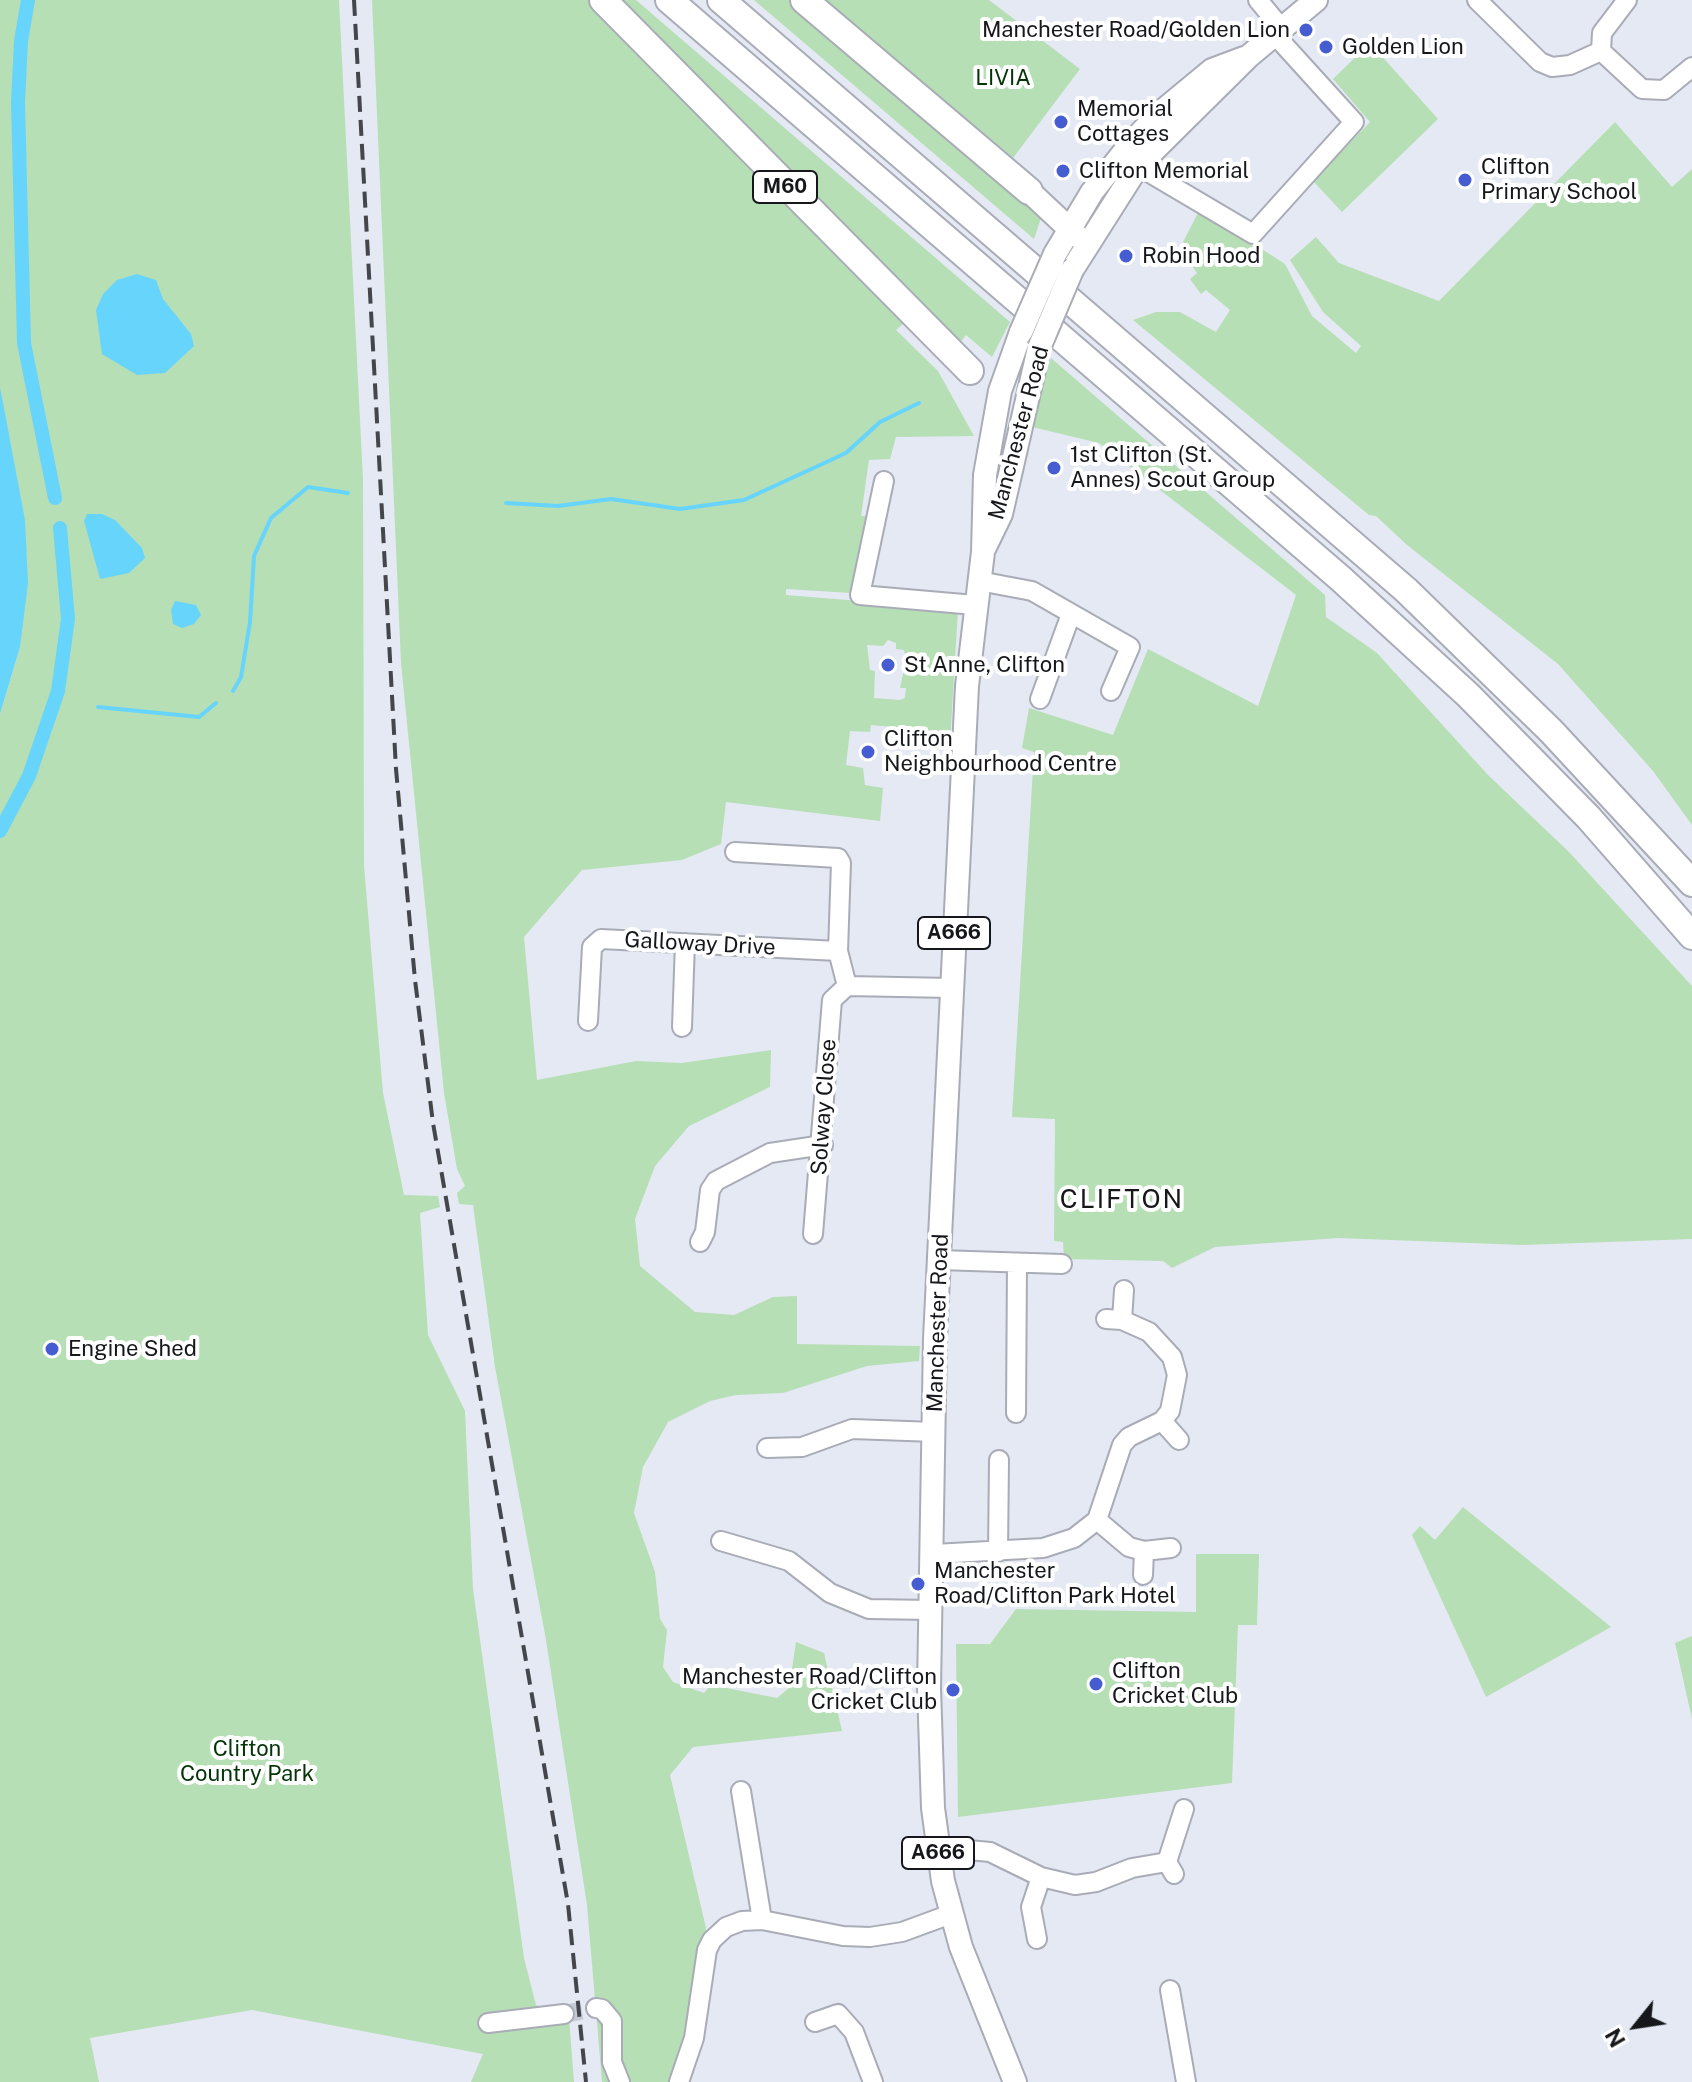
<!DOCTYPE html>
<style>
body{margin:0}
#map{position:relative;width:1692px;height:2082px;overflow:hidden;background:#e5e9f4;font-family:"Public Sans",sans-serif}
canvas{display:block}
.north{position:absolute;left:1596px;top:1986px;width:80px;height:80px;-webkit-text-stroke:6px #fff;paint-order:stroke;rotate:240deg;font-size:22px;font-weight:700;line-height:32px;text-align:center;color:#16171b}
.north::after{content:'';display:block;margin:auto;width:28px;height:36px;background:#16171b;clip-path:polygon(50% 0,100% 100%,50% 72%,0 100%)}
</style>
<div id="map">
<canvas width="1692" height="2082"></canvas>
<div class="north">N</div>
</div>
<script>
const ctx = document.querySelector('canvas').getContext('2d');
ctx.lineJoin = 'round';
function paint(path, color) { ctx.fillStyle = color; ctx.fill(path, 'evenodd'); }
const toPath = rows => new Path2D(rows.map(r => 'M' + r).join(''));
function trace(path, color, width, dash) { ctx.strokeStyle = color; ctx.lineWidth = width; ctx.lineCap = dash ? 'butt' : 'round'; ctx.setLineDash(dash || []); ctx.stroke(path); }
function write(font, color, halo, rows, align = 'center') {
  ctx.font = font + ' "Public Sans",sans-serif'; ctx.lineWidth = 8; ctx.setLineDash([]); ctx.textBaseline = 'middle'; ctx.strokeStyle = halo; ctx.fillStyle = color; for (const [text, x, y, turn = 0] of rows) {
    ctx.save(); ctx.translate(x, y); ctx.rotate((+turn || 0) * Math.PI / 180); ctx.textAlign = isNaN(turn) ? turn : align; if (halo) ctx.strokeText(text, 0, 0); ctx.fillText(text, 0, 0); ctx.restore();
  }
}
const green = toPath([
 [0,0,339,0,363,480,364,865,383,1093,404,1195,438,1196,440,1207,420,1213,428,1335,465,1411,473,1589,524,1958,536,2005,543,2008,568,2005,574,2082,471,2082,483,2054,252,2010,90,2038,99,2082,0,2082,0,714,20,647,0,387],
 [372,0,589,0,905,322,896,330,938,371,974,436,896,437,890,459,869,460,861,516,870,516,862,566,851,593,786,589,786,595,958,609,950,744,893,738,893,727,871,725,870,732,850,731,846,765,863,768,865,785,883,788,880,821,726,802,721,844,682,860,582,870,524,937,537,1080,636,1061,682,1063,771,1050,770,1087,689,1126,655,1166,635,1219,640,1266,695,1312,734,1315,773,1297,797,1296,797,1344,920,1346,919,1361,867,1366,783,1393,736,1395,710,1401,668,1422,643,1467,634,1513,655,1572,660,1619,667,1630,663,1667,673,1682,704,1693,711,1685,777,1698,789,1688,796,1642,824,1653,842,1731,693,1747,670,1775,706,1928,689,2043,676,2082,602,2082,587,1905,546,1640,495,1367,473,1205,459,1204,457,1193,465,1186,457,1169,444,1093,401,663],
 [888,640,896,643,896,649,904,650,906,660,900,688,906,688,905,698,900,700,874,698,875,671,870,670,867,645,883,646],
 [618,0,636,0,1010,322,992,357,966,335,959,344],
 [754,0,791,0,1043,212,1034,239],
 [826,0,989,0,1080,69,1013,158],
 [1370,43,1438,119,1342,212,1313,181,1370,122,1333,79],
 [1615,122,1672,187,1692,169,1692,825,1653,771,1558,664,1407,545,1376,516,1369,515,1133,320,1156,312,1180,312,1216,332,1230,310,1206,290,1201,294,1190,279,1197,273,1182,253,1188,245,1183,242,1200,209,1285,264,1312,316,1356,353,1361,346,1323,312,1290,260,1316,237,1339,263,1439,301],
 [1051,358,1325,595,1326,617,1377,653,1488,775,1569,852,1692,986,1692,1239,1523,1245,1338,1238,1215,1247,1172,1268,1163,1261,1064,1259,1063,1242,1054,1241,1055,1119,1012,1117,1034,752,1022,748,1029,708,1113,735,1148,649,1258,706,1296,595,1099,443,1028,426],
 [1463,1507,1611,1627,1486,1697,1412,1535,1420,1526,1435,1540],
 [1196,1554,1259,1554,1257,1625,1238,1625,1232,1783,958,1817,956,1644,990,1644,1016,1609,1196,1612],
 [1692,1636,1692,1719,1675,1643]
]);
const water = toPath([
 [137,274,156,280,163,299,191,334,194,346,165,373,137,375,102,354,96,310,103,294,117,280],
 [0,387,25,520,28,583,20,647,0,714],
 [87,514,102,514,115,520,142,548,145,558,129,573,100,579,84,521],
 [175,601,196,605,201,615,194,624,182,628,173,624,171,610]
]);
const stream = toPath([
 [506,503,558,506,611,499,680,509,744,500,846,453,880,422,919,403],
 [233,691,241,677,250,622,254,556,271,518,308,487,348,493],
 [98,707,199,717,216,703]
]);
const canal = toPath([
 [28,0,21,41,18,102,24,343,55,498],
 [0,831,29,776,58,691,68,619,60,528]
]);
const minorTunnel = toPath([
 [564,2014,596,2008]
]);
const minor = toPath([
 [1258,0,1282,29],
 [1477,0,1540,62,1552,67,1570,65,1601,51],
 [1627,0,1602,33,1601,51,1642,89,1664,90,1692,67],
 [1138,166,1253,234,1354,122,1275,35],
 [884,481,860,595,975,605],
 [979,581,1032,591,1130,647,1111,691],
 [1040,699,1071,614],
 [735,852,838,858,841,863,838,951,847,986,952,988],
 [588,1021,592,947,601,939,838,951],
 [682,1027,685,943],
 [813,1234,832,1000,847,986],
 [700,1242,705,1232,710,1190,716,1181,770,1153,823,1145],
 [939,1260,1062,1264],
 [1122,1320,1124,1290],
 [1016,1413,1017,1263],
 [1162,1421,1179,1440],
 [767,1448,802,1447,852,1429,935,1432],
 [1097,1520,1129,1547,1144,1551,1171,1548],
 [721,1541,789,1561,830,1593,869,1609,931,1610],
 [998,1552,999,1460],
 [934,1554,1043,1548,1074,1538,1097,1520,1122,1445,1129,1437,1162,1421,1170,1411,1177,1375,1172,1357,1149,1332,1122,1320,1106,1319],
 [1143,1575,1144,1551],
 [741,1791,762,1920],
 [937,1847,990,1852,1041,1877,1075,1885,1096,1882,1132,1868,1167,1862],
 [1174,1874,1167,1862,1184,1809],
 [1037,1939,1031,1907,1041,1877],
 [1170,1990,1186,2082],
 [596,2008,602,2009,612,2021,612,2062,620,2082],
 [815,2022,838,2014,854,2032,873,2082],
 [488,2023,564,2014],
 [679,2082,694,2038,707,1950,712,1940,726,1927,742,1921,762,1920,843,1936,870,1937,902,1932,951,1914]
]);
const major = toPath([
 [1029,191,1077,236],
 [1055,254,1092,192,1132,142,1160,113,1212,70,1244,58],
 [1072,270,1138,166,1249,56,1316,0],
 [985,547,1001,514,1039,348],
 [1015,2082,961,1947,943,1881,933,1808,929,1688,935,1339,967,686,983,552,985,475,1000,391,1021,332]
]);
const highway = toPath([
 [603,0,970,371],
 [669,0,1340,578,1468,695,1589,818,1692,936],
 [721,0,1406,590,1551,731,1692,883],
 [804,0,1029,191]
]);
const rail = toPath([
 [354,0,396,769,415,980,433,1123,568,1904,586,2082]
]);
const majorBridge = toPath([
 [1021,332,1055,254],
 [1039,348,1072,270]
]);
const markers = [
 [1306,30,8,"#455dd1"],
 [1326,47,8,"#455dd1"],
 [1061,122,8,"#455dd1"],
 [1063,171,8,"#455dd1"],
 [1465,180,8,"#455dd1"],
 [1126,256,8,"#455dd1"],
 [1054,468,8,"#455dd1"],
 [888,665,8,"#455dd1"],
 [868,752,8,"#455dd1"],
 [52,1349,8,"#455dd1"],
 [918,1584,8,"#455dd1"],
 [1096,1684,8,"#455dd1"],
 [953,1690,8,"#455dd1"]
];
const shields = [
 [785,187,64],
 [954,933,72],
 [938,1853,72]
];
const shieldNames = [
 ["M60",785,187],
 ["A666",954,933],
 ["A666",938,1853]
];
const poiNames = [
 ["Manchester Road/Golden Lion",1290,30,"right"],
 ["Golden Lion",1342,47],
 ["Memorial",1077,109],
 ["Cottages",1077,134],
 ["Clifton",1481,167],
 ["Primary School",1481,192],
 ["Clifton Memorial",1079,171],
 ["Robin Hood",1142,256],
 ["1st Clifton (St.",1070,455],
 ["Annes) Scout Group",1070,480],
 ["St Anne, Clifton",904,665],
 ["Clifton",884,739],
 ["Neighbourhood Centre",884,764],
 ["Engine Shed",68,1349],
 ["Manchester",934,1571],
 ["Road/Clifton Park Hotel",934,1596],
 ["Clifton",1112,1671],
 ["Cricket Club",1112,1696],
 ["Manchester Road/Clifton",937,1677,"right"],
 ["Cricket Club",937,1702,"right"]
];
const parkNames = [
 ["LIVIA",1003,78],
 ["Clifton",247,1749],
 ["Country Park",247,1774]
];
const streetNames = [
 ["Manchester Road",1019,433,-75],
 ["Galloway Drive",700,944,3],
 ["Solway Close",824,1107,-86],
 ["Manchester Road",938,1323,-88]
];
const quarterNames = [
 ["CLIFTON",1122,1200]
];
paint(green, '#b6dfb5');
paint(water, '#67d4fc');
trace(stream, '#67d4fc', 4);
trace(canal, '#67d4fc', 14);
trace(minorTunnel, '#c6cad3', 18, [18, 9]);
trace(minor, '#a9acb7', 22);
trace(major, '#a9acb7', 26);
trace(highway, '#a9acb7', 30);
trace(minor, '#fff', 18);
trace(major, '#fff', 22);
trace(highway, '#fff', 26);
trace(rail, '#44464b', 4, [16, 8]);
trace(majorBridge, '#a9acb7', 26, []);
trace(majorBridge, '#fff', 22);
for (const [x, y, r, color] of markers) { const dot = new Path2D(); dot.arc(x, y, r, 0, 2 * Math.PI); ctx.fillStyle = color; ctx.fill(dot); trace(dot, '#fff', 3); }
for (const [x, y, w] of shields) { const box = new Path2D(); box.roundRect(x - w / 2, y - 16, w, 32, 6); ctx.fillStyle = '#fff'; ctx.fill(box); trace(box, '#16171b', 2); }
write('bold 20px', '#16171b', null, shieldNames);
write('22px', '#16171b', '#fff', poiNames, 'left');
write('22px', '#043408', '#fff', parkNames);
write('22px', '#16171b', '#fff', streetNames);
ctx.letterSpacing = '2px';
write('26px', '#16171b', '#fff', quarterNames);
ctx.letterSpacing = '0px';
</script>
